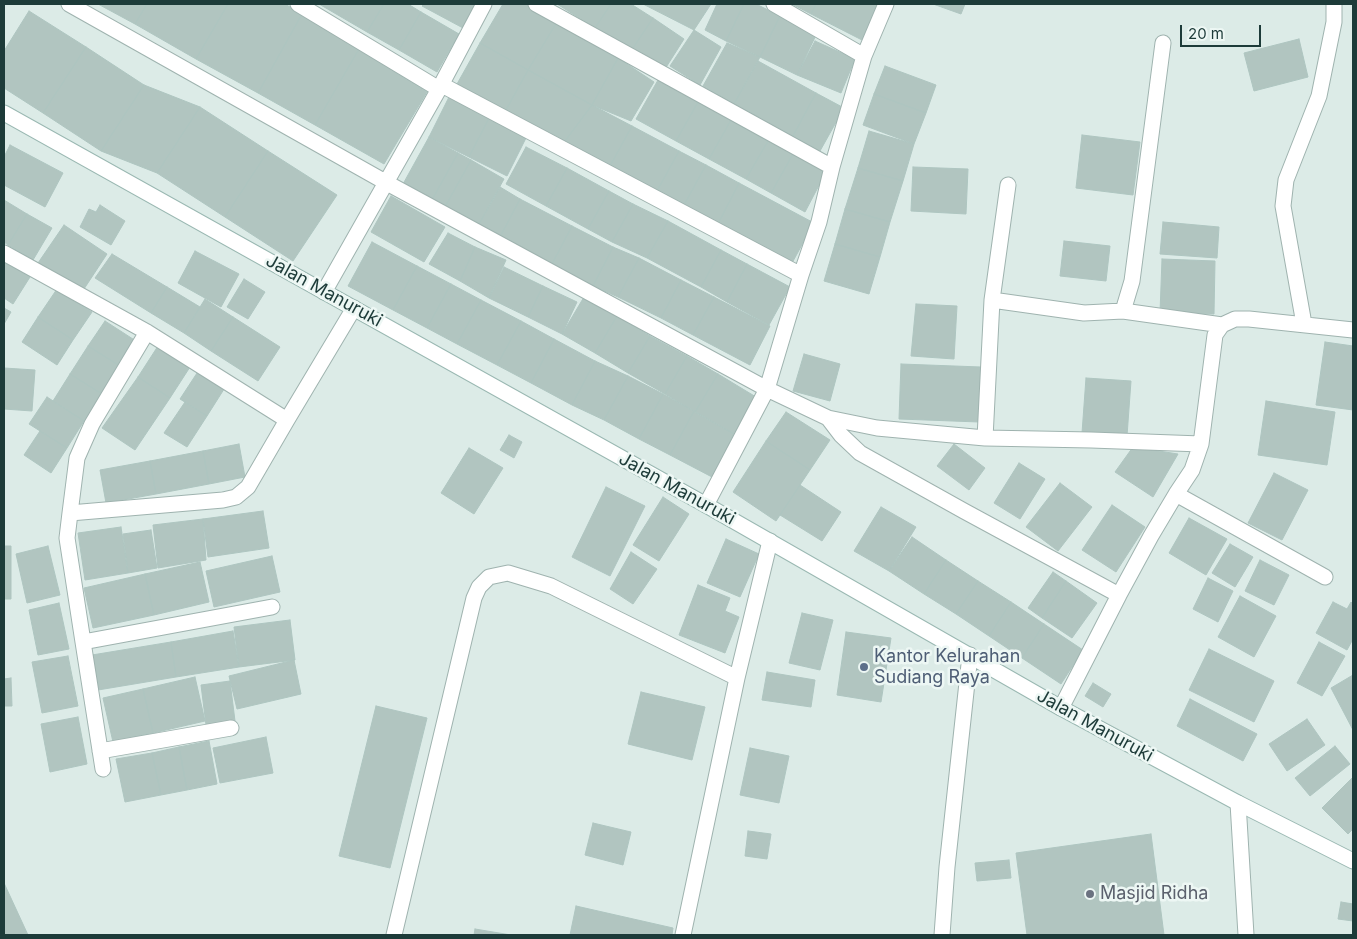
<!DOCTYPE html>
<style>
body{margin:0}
#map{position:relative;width:1357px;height:939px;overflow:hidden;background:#dcebe7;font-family:Inter,sans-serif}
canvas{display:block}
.frame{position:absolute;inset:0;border:5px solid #1d3b39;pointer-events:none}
.scale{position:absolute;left:1180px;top:25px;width:81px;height:22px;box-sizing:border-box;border:2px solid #1d3b39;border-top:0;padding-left:6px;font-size:15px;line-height:18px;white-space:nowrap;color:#1d3b39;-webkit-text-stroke:4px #edf7f4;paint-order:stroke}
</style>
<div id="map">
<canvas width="1357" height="939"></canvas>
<div class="frame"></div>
<div class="scale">20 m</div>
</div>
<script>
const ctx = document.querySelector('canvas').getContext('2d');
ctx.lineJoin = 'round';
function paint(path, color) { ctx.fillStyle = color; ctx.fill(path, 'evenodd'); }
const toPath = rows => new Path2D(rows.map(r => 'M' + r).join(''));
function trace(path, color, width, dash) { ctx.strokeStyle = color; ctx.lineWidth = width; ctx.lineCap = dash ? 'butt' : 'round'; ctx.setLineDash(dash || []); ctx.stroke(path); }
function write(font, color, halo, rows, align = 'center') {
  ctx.font = font + ' Inter,sans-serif'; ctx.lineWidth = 5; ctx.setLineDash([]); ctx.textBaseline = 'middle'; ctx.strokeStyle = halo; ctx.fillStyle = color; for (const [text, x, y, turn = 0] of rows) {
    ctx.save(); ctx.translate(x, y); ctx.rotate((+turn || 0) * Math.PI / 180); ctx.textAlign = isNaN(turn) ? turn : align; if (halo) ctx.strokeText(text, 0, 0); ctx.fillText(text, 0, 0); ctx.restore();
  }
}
const building = toPath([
 [98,4,147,4,135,24,98,4],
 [147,4,228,4,196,59,135,24,147,4],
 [228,4,285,4,302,14,258,93,196,59,228,4],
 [319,4,384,4,367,32,319,4],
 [384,4,408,4,421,12,399,50,367,32,384,4],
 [424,4,476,4,463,28,422,6,424,4],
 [503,4,526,4,557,22,528,70,480,43,503,4],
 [557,4,611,4,595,28,557,4],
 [611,4,631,4,653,18,631,51,595,28,611,4],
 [643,4,711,4,694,30,643,4],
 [717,4,744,4,726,41,705,30,717,4],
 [744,4,756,4,780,16,760,57,726,41,744,4],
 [792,4,816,4,811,14,792,4],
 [816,4,876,4,880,6,862,40,811,14,816,4],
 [933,4,965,4,961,14,933,4],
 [29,11,86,47,43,113,4,88,4,51,29,11],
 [421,12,459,34,437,72,399,50,421,12],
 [302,14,359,49,315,125,258,93,302,14],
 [780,16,817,33,797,75,760,57,780,16],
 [653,18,684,39,665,69,631,51,653,18],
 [557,22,618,58,592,105,528,70,557,22],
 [694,30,721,47,700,85,670,66,694,30],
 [1299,39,1308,77,1254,91,1244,53,1299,39],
 [815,41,855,59,841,93,797,75,815,41],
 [480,43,528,70,506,110,457,84,480,43],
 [727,43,760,57,734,104,703,86,727,43],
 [86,47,144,85,101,151,43,113,86,47],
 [359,49,427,92,384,164,315,125,359,49],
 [618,58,654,82,631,121,592,105,618,58],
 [758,61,816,93,793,136,734,104,758,61],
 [885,66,936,85,926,113,874,94,885,66],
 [528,70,592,105,565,141,506,110,528,70],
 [658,80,698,102,676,141,636,119,658,80],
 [144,85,200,107,157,173,101,151,144,85],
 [816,93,844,108,820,151,793,136,816,93],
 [874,94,926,113,914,144,863,125,874,94],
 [449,97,489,118,469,157,429,137,449,97],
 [698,102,731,120,709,159,676,141,698,102],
 [592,105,632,126,610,166,565,141,592,105],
 [200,107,268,151,225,217,157,173,200,107],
 [489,118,527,136,507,176,469,157,489,118],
 [731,120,768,141,746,179,709,159,731,120],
 [632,126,679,151,657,191,610,166,632,126],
 [869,131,914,144,903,181,858,168,869,131],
 [1082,135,1140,142,1133,195,1076,188,1082,135],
 [429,137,458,153,432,200,403,184,429,137],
 [768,141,793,154,771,193,746,179,768,141],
 [10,145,63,173,45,207,4,185,4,157,10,145],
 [526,147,567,168,546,206,506,184,526,147],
 [268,151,337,195,293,261,225,217,268,151],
 [679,151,706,165,684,205,657,191,679,151],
 [458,153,471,160,445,207,432,200,458,153],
 [793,154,826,172,805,212,771,193,793,154],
 [471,160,504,179,478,226,445,207,471,160],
 [706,165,739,183,718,224,684,205,706,165],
 [913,167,968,169,966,214,911,211,913,167],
 [567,168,609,191,588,229,546,206,567,168],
 [858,168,903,181,890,222,845,209,858,168],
 [739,183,814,223,792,263,718,224,739,183],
 [500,187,520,199,500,237,478,226,500,187],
 [609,191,633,204,612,242,588,229,609,191],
 [391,196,445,227,424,262,371,232,391,196],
 [520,199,572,226,552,264,500,237,520,199],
 [4,200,27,214,8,245,4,242,4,200],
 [633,204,668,221,647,258,612,242,633,204],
 [100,205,125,221,111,245,80,227,89,209,96,212,100,205],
 [845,209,890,222,880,257,835,244,845,209],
 [27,214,52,228,33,260,8,245,27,214],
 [668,221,721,250,701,287,647,258,668,221],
 [1163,222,1219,227,1217,258,1160,254,1163,222],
 [64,225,107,254,82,292,38,263,64,225],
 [572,226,613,247,593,286,552,264,572,226],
 [448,233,475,247,460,281,429,264,448,233],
 [1064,241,1110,246,1106,281,1060,276,1064,241],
 [372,242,417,266,393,310,348,286,372,242],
 [835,244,880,257,869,294,824,281,835,244],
 [475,247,506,260,489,298,460,281,475,247],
 [613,247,639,258,618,297,593,286,613,247],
 [721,250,747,264,727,302,701,287,721,250],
 [195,251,239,274,221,307,178,283,195,251],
 [112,254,167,287,151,313,95,278,112,254],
 [639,258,681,280,661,318,618,297,639,258],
 [1162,259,1215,261,1214,314,1160,313,1162,259],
 [4,261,30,277,13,304,4,298,4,261],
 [747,264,790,287,769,325,727,302,747,264],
 [417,266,451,284,427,328,393,310,417,266],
 [504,267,543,286,528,317,489,298,504,267],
 [244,279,265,292,248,319,227,307,244,279],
 [681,280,714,297,693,335,661,318,681,280],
 [451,284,481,300,457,344,427,328,451,284],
 [543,286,577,302,562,334,528,317,543,286],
 [167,287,200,307,184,333,151,313,167,287],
 [57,289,92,312,73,340,38,317,57,289],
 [584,297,617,316,595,353,562,334,584,297],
 [714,297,770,326,750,365,693,335,714,297],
 [205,299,233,317,211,351,184,333,205,299],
 [481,300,521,321,497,365,457,344,481,300],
 [916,304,957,306,954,359,911,356,916,304],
 [4,308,11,312,4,324,4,308],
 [617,316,650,336,628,373,595,353,617,316],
 [38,317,73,340,57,365,22,342,38,317],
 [233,317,280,347,258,381,211,351,233,317],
 [105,321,136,341,120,366,88,346,105,321],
 [521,321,554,339,531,383,497,365,521,321],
 [650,336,687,356,665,394,628,373,650,336],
 [554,339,595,361,572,405,531,383,554,339],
 [1325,342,1353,346,1353,410,1316,405,1325,342],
 [88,346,120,366,102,394,70,374,88,346],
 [158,346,190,367,170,398,138,377,158,346],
 [804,354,840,364,830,401,793,391,804,354],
 [687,356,718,374,695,412,665,394,687,356],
 [595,361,628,376,604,420,572,405,595,361],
 [901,364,981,367,979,422,899,419,901,364],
 [4,368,35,370,32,411,4,409,4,368],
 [199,370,226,386,207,416,180,399,199,370],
 [70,374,102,394,84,421,53,401,70,374],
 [718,374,756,397,734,434,695,412,718,374],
 [628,376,663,394,639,439,604,420,628,376],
 [138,377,170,398,135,450,102,428,138,377],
 [1086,378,1131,381,1127,436,1082,433,1086,378],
 [663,394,694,411,670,455,639,439,663,394],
 [47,397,84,421,67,448,29,424,47,397],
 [1266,401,1335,412,1327,465,1258,455,1266,401],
 [185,402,207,416,187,447,164,433,185,402],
 [694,411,734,434,712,477,670,455,694,411],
 [786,412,830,440,810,470,766,441,786,412],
 [40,431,67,448,51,473,24,455,40,431],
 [509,435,522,442,514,458,500,450,509,435],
 [766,441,810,470,776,521,733,492,766,441],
 [239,444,245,477,209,484,203,451,239,444],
 [954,444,985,468,969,490,937,466,954,444],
 [1133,447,1178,454,1153,497,1115,472,1133,447],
 [469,448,503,468,474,514,441,493,469,448],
 [203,451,209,484,156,494,150,461,203,451],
 [150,461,156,494,106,503,100,470,150,461],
 [1019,463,1045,479,1020,519,994,503,1019,463],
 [1274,473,1308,490,1282,540,1248,523,1274,473],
 [1060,483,1092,507,1058,551,1026,527,1060,483],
 [800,485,841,512,822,541,780,515,800,485],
 [606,487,645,506,610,576,572,557,606,487],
 [663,497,689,514,659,561,633,545,663,497],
 [1112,505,1145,527,1116,572,1082,550,1112,505],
 [881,507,916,527,889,571,854,551,881,507],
 [263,511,269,548,208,557,203,519,263,511],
 [1189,518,1227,539,1206,575,1169,553,1189,518],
 [203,519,206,560,158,568,153,525,203,519],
 [121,527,128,573,85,580,78,533,121,527],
 [151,530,157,568,128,573,123,534,151,530],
 [912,537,946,560,924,594,889,571,912,537],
 [726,539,759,554,740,597,707,583,726,539],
 [1230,544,1253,557,1235,587,1212,573,1230,544],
 [4,546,11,546,11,599,4,599,4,546],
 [48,546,60,595,27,603,16,554,48,546],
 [631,552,657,569,633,604,610,589,631,552],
 [272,556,280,592,214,607,206,571,272,556],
 [946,560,978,581,956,614,924,594,946,560],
 [1260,560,1289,575,1274,605,1245,591,1260,560],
 [200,562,209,602,154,615,145,574,200,562],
 [1053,572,1066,581,1042,618,1028,608,1053,572],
 [145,574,154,615,93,628,84,588,145,574],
 [1208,578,1233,591,1218,622,1193,609,1208,578],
 [978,581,1011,602,989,636,956,614,978,581],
 [1066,581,1097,603,1072,638,1042,618,1066,581],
 [698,585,730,598,725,611,739,617,725,653,679,635,698,585],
 [1240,596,1276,616,1254,657,1218,637,1240,596],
 [1011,602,1044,624,1022,658,989,636,1011,602],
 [1333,602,1347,609,1351,602,1353,604,1353,639,1347,650,1316,633,1333,602],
 [59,603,69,649,38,655,29,610,59,603],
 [802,613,833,620,820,670,789,663,802,613],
 [290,620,295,660,239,667,234,627,290,620],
 [1044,624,1083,650,1061,684,1022,658,1044,624],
 [233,631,239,667,176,677,171,642,233,631],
 [846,632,891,638,881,702,837,695,846,632],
 [171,642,176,677,98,690,92,655,171,642],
 [1319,642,1345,656,1322,696,1297,683,1319,642],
 [1209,649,1274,681,1254,722,1189,690,1209,649],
 [68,656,78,706,42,713,32,662,68,656],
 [294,660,301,694,237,709,229,676,294,660],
 [767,672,815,680,811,707,762,700,767,672],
 [1353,675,1353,730,1331,688,1353,675],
 [195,677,205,721,153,733,143,689,195,677],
 [11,678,12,706,4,706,4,679,11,678],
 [230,681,235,721,206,725,201,685,230,681],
 [1093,683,1111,694,1103,707,1085,696,1093,683],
 [143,689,153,733,113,742,103,698,143,689],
 [641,692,705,707,692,760,628,744,641,692],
 [1190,699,1257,734,1243,761,1177,726,1190,699],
 [376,706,427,718,390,868,339,856,376,706],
 [78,717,87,764,50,772,41,724,78,717],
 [1307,719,1325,745,1287,771,1269,744,1307,719],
 [266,737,273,773,220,783,213,748,266,737],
 [209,741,217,784,187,790,179,747,209,741],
 [1335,746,1350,764,1310,796,1295,778,1335,746],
 [179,747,187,790,161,795,152,753,179,747],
 [750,748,789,756,779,803,740,795,750,748],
 [152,753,161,795,125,802,116,759,152,753],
 [1353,777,1353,829,1348,834,1322,808,1353,777],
 [593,823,631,832,623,865,585,855,593,823],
 [748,831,771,834,767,859,745,856,748,831],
 [1151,834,1164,935,1027,935,1016,853,1151,834],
 [1009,860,1011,878,977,881,975,863,1009,860],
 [4,883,28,935,4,935,4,883],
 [1341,902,1353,904,1353,921,1338,919,1341,902],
 [576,906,673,928,672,935,570,935,576,906],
 [475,929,511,935,474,935,475,929]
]);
const street = toPath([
 [69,4,387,183,767,389,828,418,877,428,985,438,1091,440,1201,444],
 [298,4,439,89],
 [536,4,832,167],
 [774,4,864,56],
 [442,85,801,275],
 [1008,185,992,300,1084,313,1123,311,1132,281,1163,43],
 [4,253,147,332,287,420],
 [324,292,439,89,484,4],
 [1123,311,1222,325],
 [1304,324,1283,206,1286,180,1319,96,1334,22,1334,4],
 [828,418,841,435,860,453,964,511,1119,595],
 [985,438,992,300],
 [1176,494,1192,470,1201,444,1215,335,1222,325,1235,319,1249,319,1353,330],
 [706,505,767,389,801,275,819,222,832,167,864,56,886,4],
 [70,513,77,458,92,424,147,332],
 [272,607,83,642,67,538,70,513,223,500,236,497,248,487,287,420,354,308],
 [83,642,103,769],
 [1061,708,1119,595,1151,536,1176,494,1325,577],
 [100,751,231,728],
 [1238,803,1246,935],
 [394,935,474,598,479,587,489,577,508,573,551,586,737,678],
 [683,935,737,678,770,541],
 [942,935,947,867,970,655]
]);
const secondary = toPath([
 [4,113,706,505,1061,708,1238,803,1353,861]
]);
const markers = [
 [864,667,5,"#5c6f8a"],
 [1090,894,5,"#6b7280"]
];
const streetNames = [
 ["Jalan Manuruki",324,291,29],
 ["Jalan Manuruki",677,489,29],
 ["Jalan Manuruki",1095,726,29]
];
const serviceNames = [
 ["Kantor Kelurahan",874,657],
 ["Sudiang Raya",874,678]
];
const worshipNames = [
 ["Masjid Ridha",1100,894]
];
paint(building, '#b1c5c0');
trace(building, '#aec5c0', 1);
trace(street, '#9fb3af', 17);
trace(secondary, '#9ab8b2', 17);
trace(street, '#fff', 15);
trace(secondary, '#fff', 15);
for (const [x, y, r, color] of markers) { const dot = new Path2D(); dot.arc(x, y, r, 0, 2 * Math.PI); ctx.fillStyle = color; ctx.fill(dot); trace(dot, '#edf7f4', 2); }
write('18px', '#1d3b39', '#edf7f4', streetNames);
write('18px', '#4e5e75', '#edf7f4', serviceNames, 'left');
write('18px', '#5b616d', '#edf7f4', worshipNames, 'left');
</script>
